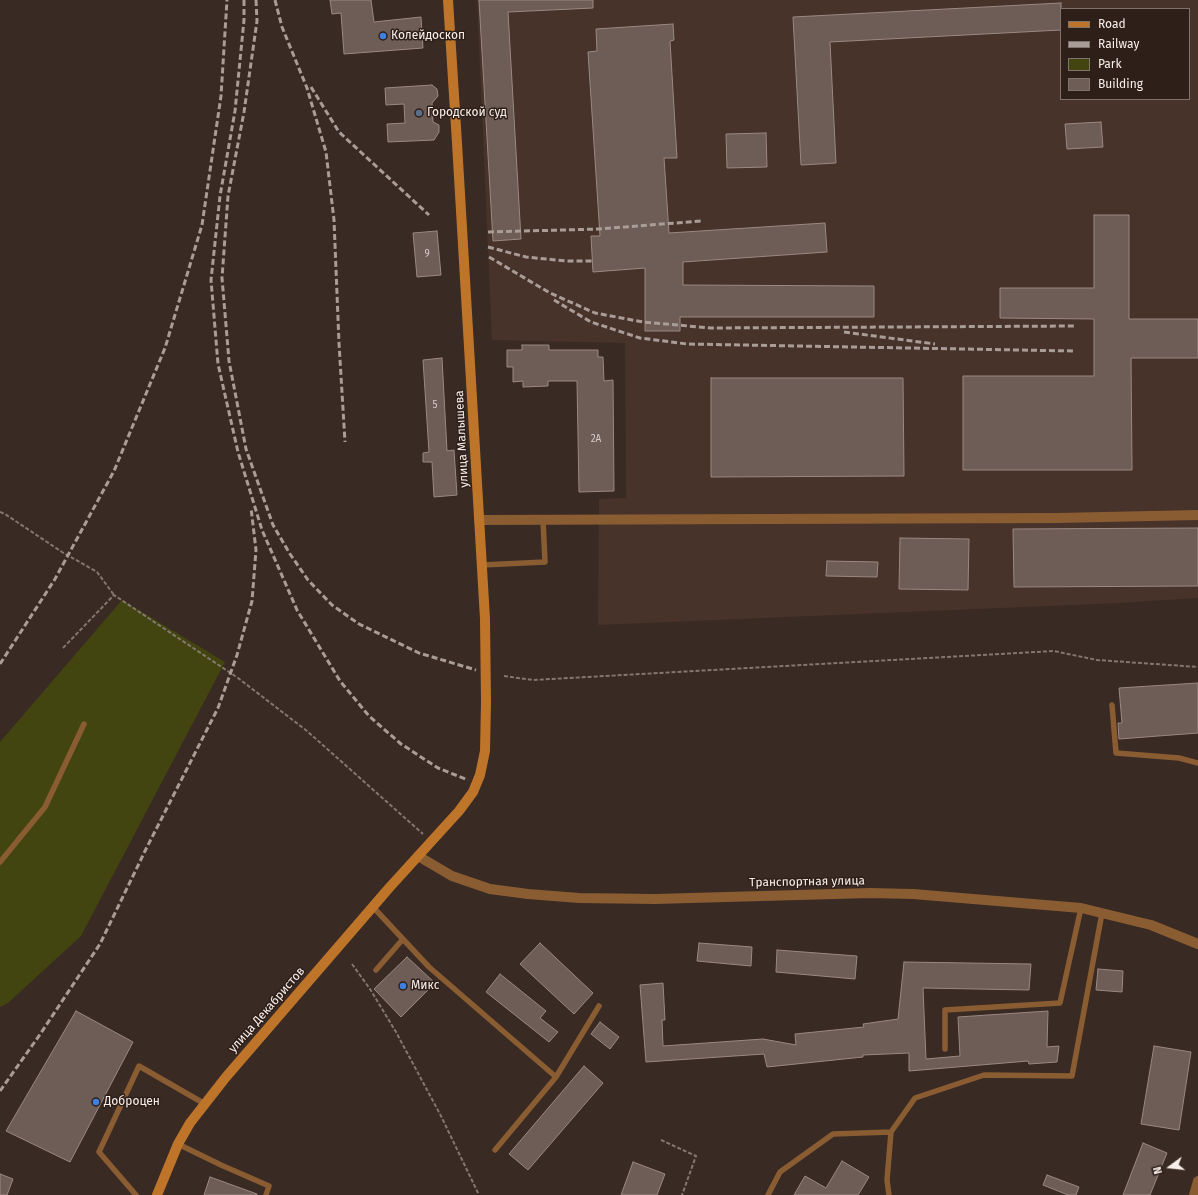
<!DOCTYPE html>
<meta charset="utf-8">
<style>
body{margin:0}
#map{position:relative;width:1198px;height:1195px;overflow:hidden;background:#392a23;font-family:"Fira Sans",sans-serif}
canvas{display:block}
.legend{position:absolute;left:1060px;top:8px;width:130px;height:92px;box-sizing:border-box;background:#2e2019;border:1px solid #7f736d;margin:0;padding:5px 7px;list-style:none;font-size:12px;color:#f9efea}
.legend li{display:flex;align-items:center;gap:8px;height:20px}
.legend b{width:20px;border:1px solid #7f736d}
.north{position:absolute;left:1150px;top:1147px;width:40px;height:40px;-webkit-text-stroke:3px #2e2019;paint-order:stroke;rotate:255deg;font-size:11px;font-weight:700;line-height:16px;text-align:center;color:#f9efea}
.north::after{content:'';display:block;margin:auto;width:14px;height:18px;background:#f9efea;clip-path:polygon(50% 0,100% 100%,50% 72%,0 100%)}
</style>
<div id="map">
<canvas width="1198" height="1195"></canvas>
<ul class="legend">
<li><b style="height:5px;background:#be752a"></b>Road</li>
<li><b style="height:5px;background:#a99d97"></b>Railway</li>
<li><b style="height:11px;background:#42450f"></b>Park</li>
<li><b style="height:11px;background:#6e5c57"></b>Building</li>
</ul>
<div class="north">N</div>
</div>
<script>
const ctx = document.querySelector('canvas').getContext('2d');
ctx.lineJoin = 'round';
function paint(path, color) { ctx.fillStyle = color; ctx.fill(path, 'evenodd'); }
const toPath = rows => new Path2D(rows.map(r => 'M' + r).join(''));
function trace(path, color, width, dash) { ctx.strokeStyle = color; ctx.lineWidth = width; ctx.lineCap = dash ? 'butt' : 'round'; ctx.setLineDash(dash || []); ctx.stroke(path); }
function write(font, color, halo, rows, align = 'center') {
  ctx.font = font + ' "Fira Sans",sans-serif'; ctx.lineWidth = 3; ctx.setLineDash([]); ctx.textBaseline = 'middle'; ctx.strokeStyle = halo; ctx.fillStyle = color; for (const [text, x, y, turn = 0] of rows) {
    ctx.save(); ctx.translate(x, y); ctx.rotate((+turn || 0) * Math.PI / 180); ctx.textAlign = isNaN(turn) ? turn : align; if (halo) ctx.strokeText(text, 0, 0); ctx.fillText(text, 0, 0); ctx.restore();
  }
}
const built = toPath([
 [477,0,1198,0,1198,598,1118,603,598,625,599,499,626,498,625,343,492,340],
 [1061,9,1189,9,1189,99,1061,99]
]);
const green = toPath([
 [122,600,225,662,81,936,8,1003,0,1007,0,742]
]);
const building = toPath([
 [330,0,371,0,374,22,421,17,423,48,344,54,341,13,332,14,330,0],
 [479,0,593,0,593,8,508,12,521,239,493,241,479,0],
 [1061,3,1061,30,830,42,836,163,801,165,793,17,1061,3],
 [673,24,674,40,670,41,677,158,664,158,669,233,825,223,827,252,683,262,683,285,874,286,874,317,680,317,680,331,645,331,645,268,593,272,591,236,600,236,588,52,597,51,596,29,673,24],
 [432,85,437,89,438,96,432,103,433,122,439,125,439,132,434,140,388,142,387,124,405,123,404,104,386,105,385,88,432,85],
 [1101,122,1103,147,1067,149,1065,124,1101,122],
 [766,133,767,167,727,168,726,134,766,133],
 [1094,215,1129,215,1129,319,1198,319,1198,358,1131,358,1132,470,963,470,963,376,1094,376,1094,319,1000,318,1000,288,1094,288,1094,215],
 [437,231,441,275,417,277,413,233,437,231],
 [522,345,549,345,549,350,598,350,598,357,603,357,604,381,613,380,614,491,579,492,577,381,548,381,548,386,523,387,523,381,513,382,513,367,507,367,507,350,522,350,522,345],
 [442,358,447,451,454,450,457,495,434,497,432,462,423,462,423,453,429,452,423,360,442,358],
 [711,378,903,378,904,476,711,477,711,378],
 [1198,528,1198,586,1014,587,1013,529,1198,528],
 [900,538,969,539,968,590,899,589,900,538],
 [827,561,878,562,877,577,826,576,827,561],
 [1198,683,1198,733,1119,739,1118,723,1122,723,1119,688,1198,683],
 [540,943,593,993,574,1014,520,964,540,943],
 [699,943,752,947,751,966,697,961,699,943],
 [777,950,857,956,855,979,776,972,777,950],
 [407,957,435,983,401,1017,374,989,407,957],
 [904,962,1031,964,1029,990,923,988,926,1059,960,1056,958,1017,1048,1011,1047,1047,1059,1046,1057,1062,1029,1064,1028,1061,909,1071,909,1053,863,1055,863,1057,767,1067,764,1054,646,1062,640,985,663,983,665,1020,662,1020,663,1046,763,1039,796,1045,795,1034,864,1027,863,1024,898,1019,904,962],
 [1098,969,1123,971,1122,992,1096,990,1098,969],
 [500,974,546,1011,540,1018,558,1032,549,1042,486,992,500,974],
 [76,1011,133,1042,70,1162,6,1131,76,1011],
 [600,1022,619,1037,610,1049,591,1034,600,1022],
 [1154,1046,1191,1052,1179,1130,1141,1124,1154,1046],
 [584,1066,603,1083,528,1170,509,1154,584,1066],
 [1143,1143,1167,1153,1150,1195,1123,1195,1143,1143],
 [842,1161,869,1177,858,1195,794,1195,805,1176,826,1188,842,1161],
 [633,1162,665,1174,657,1195,621,1195,633,1162],
 [0,1174,13,1179,7,1195,0,1195,0,1174],
 [1047,1175,1079,1187,1076,1195,1068,1195,1043,1185,1047,1175],
 [210,1177,257,1194,257,1195,204,1195,210,1177]
]);
const path = toPath([
 [0,512,5,514,62,552,97,572,114,595],
 [63,648,114,595,238,678,307,731,423,834],
 [504,676,533,680,1054,651,1097,660,1198,667],
 [352,964,370,989,396,1032,441,1116,479,1195],
 [661,1140,696,1156,682,1195]
]);
const lane = toPath([
 [482,565,545,562,543,520],
 [1112,705,1116,753,1179,758,1198,763],
 [0,862,45,807,84,724],
 [373,907,429,967,556,1077,495,1150],
 [376,970,403,939],
 [945,1049,945,1010,1060,1003,1081,908],
 [556,1077,599,1006],
 [178,1144,221,1165,269,1186,266,1195],
 [136,1195,99,1152,139,1066,205,1104],
 [768,1195,780,1172,833,1134,891,1132],
 [889,1195,887,1180,891,1132,915,1098,984,1075,1072,1076,1102,913]
]);
const street = toPath([
 [479,520,1057,518,1198,515],
 [418,856,452,876,490,889,528,894,579,898,655,899,870,893,913,894,1081,908,1151,925,1198,944],
 [1194,1195,1198,1181]
]);
const secondary = toPath([
 [157,1195,178,1144,190,1123,226,1077,389,888,459,811,473,792,480,775,485,751,486,702,485,619,457,143,448,0]
]);
const rail = toPath([
 [244,0,244,20,235,111,220,196,211,280,218,364,238,452,262,530,297,610,340,681,369,716,401,744,438,768,468,780],
 [256,0,257,21,244,112,228,196,222,278,229,361,246,449,273,525,290,554,308,580,332,605,359,624,419,653,476,670],
 [275,0,282,27,307,88,326,152,334,220,339,343,345,442],
 [311,87,339,132,429,215],
 [488,232,599,229,701,221],
 [488,247,526,257,566,261,592,261],
 [489,257,550,293,595,313,643,322,711,328,1076,326],
 [554,300,591,322,640,338,687,344,1074,351],
 [844,332,935,344],
 [0,664,55,579,114,471,165,348,202,225,221,96,227,0],
 [0,1091,41,1033,100,944,146,849,218,708,237,655,252,601,256,550,251,508]
]);
const markers = [
 [383,36,4,"#3f7fe0"],
 [419,113,4,"#5c6f8a"],
 [403,986,4,"#3f7fe0"],
 [96,1102,4,"#3f7fe0"]
];
const numberNames = [
 ["9",427,254],
 ["5",435,405],
 ["2А",596,439]
];
const poiNames = [
 ["Колейдоскоп",391,36],
 ["Городской суд",427,113],
 ["Микс",411,986],
 ["Доброцен",104,1102]
];
const streetNames = [
 ["улица Малышева",462,439,-93],
 ["Транспортная улица",807,882,-1],
 ["улица Декабристов",267,1010,-49]
];
paint(built, '#48332a');
paint(green, '#42450f');
paint(building, '#6e5c57');
trace(building, '#9b8882', 1);
trace(path, '#847771', 2, [4, 2]);
trace(lane, '#8a5c32', 5.5);
trace(street, '#8a5c32', 10);
trace(secondary, '#be752a', 10);
trace(rail, '#a99d97', 3, [6, 3]);
for (const [x, y, r, color] of markers) { const dot = new Path2D(); dot.arc(x, y, r, 0, 2 * Math.PI); ctx.fillStyle = color; ctx.fill(dot); trace(dot, '#2e2019', 1.5); }
write('10px', '#d6cac5', null, numberNames);
write('12px', '#f9efea', '#2e2019', poiNames, 'left');
write('12px', '#f9efea', '#2e2019', streetNames);
</script>
